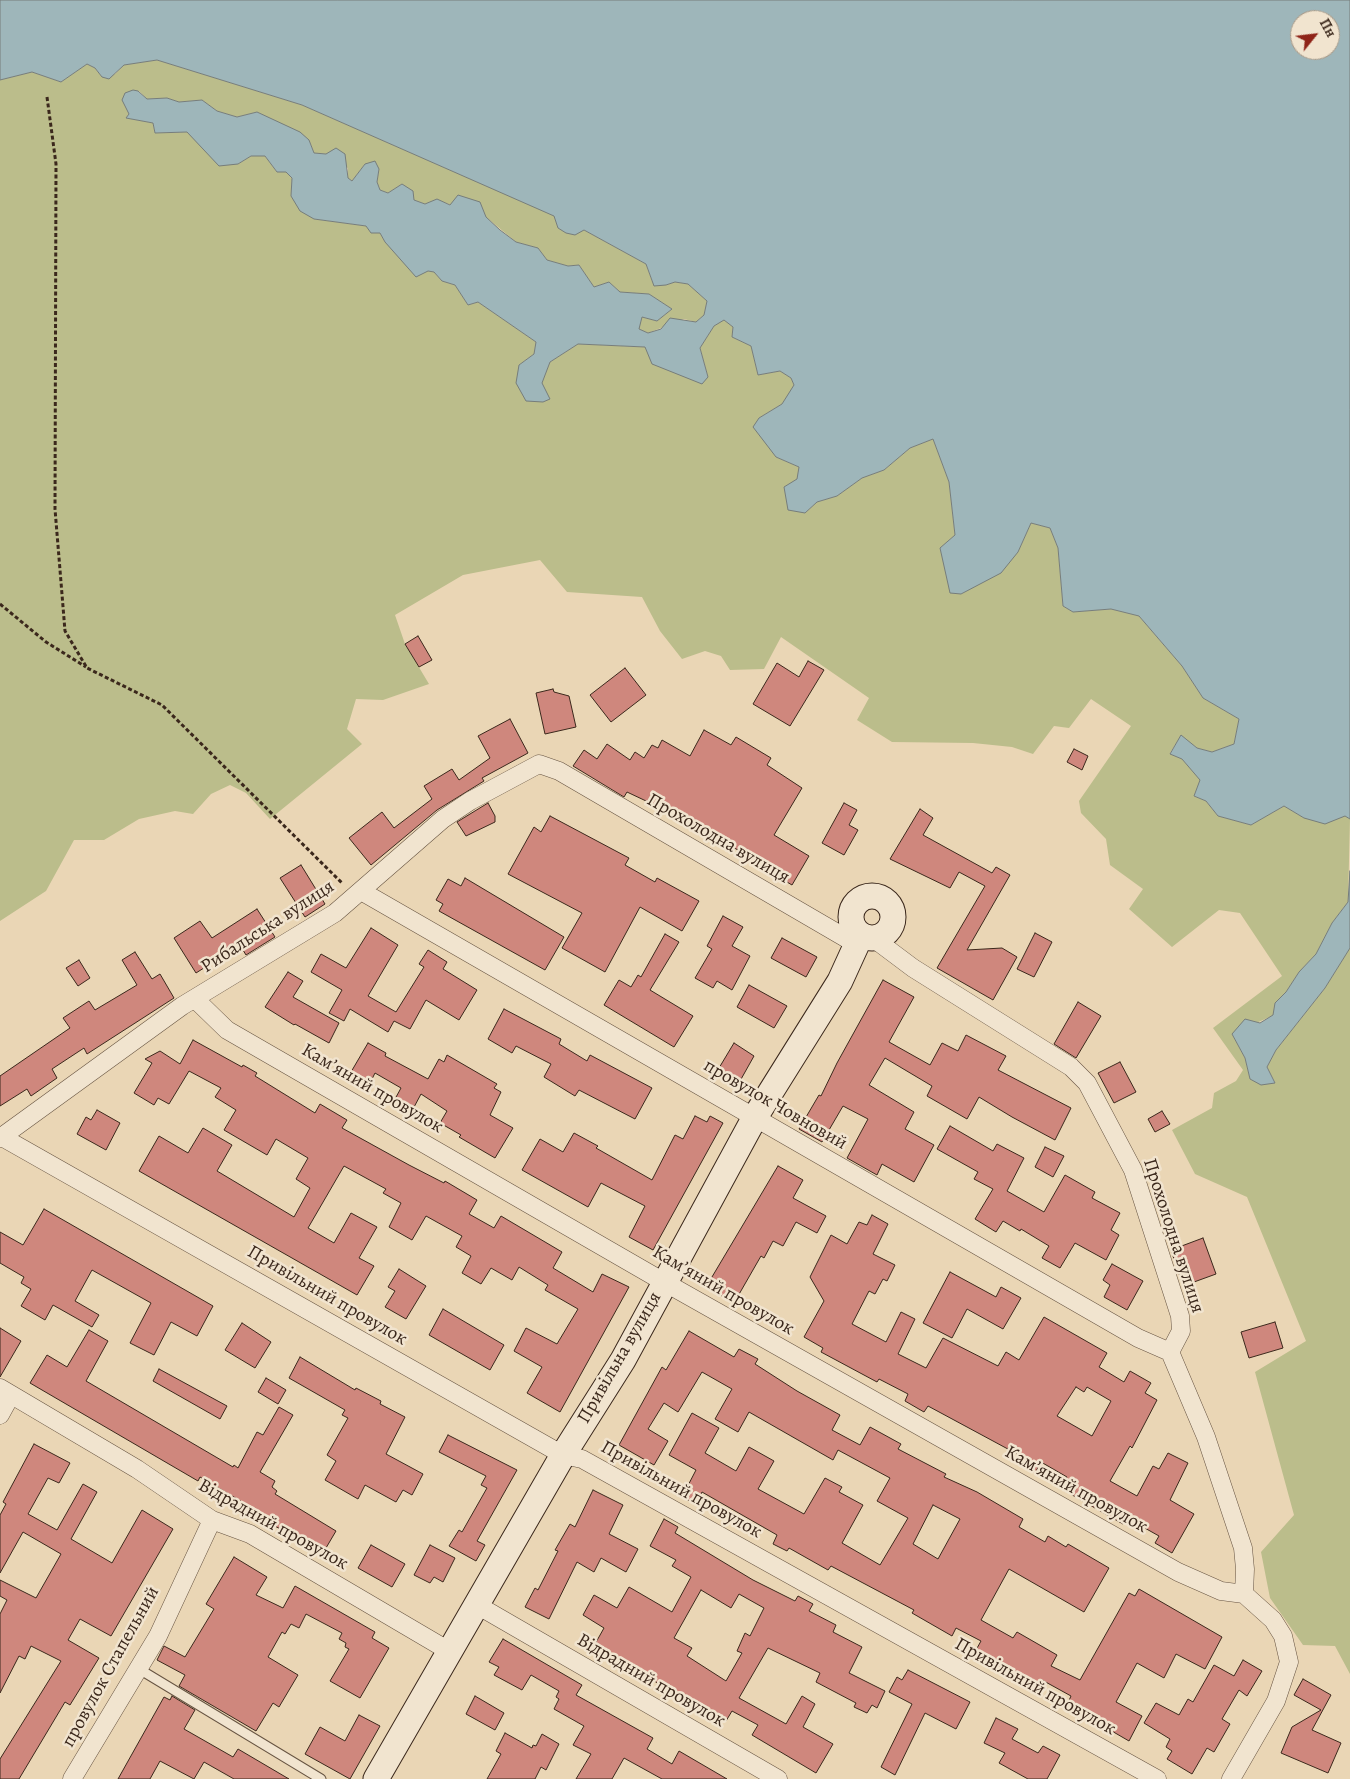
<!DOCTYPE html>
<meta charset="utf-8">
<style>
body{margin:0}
#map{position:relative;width:1350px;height:1779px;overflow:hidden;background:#ead6b5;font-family:Alegreya,serif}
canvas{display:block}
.north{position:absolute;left:1290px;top:10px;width:50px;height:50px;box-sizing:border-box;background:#f1e4cf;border:1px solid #a89987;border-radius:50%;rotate:61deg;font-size:14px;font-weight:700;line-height:20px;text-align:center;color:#3b281c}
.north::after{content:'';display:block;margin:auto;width:18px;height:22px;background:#8f2418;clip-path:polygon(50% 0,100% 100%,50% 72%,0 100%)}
</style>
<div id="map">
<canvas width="1350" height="1779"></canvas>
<div class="north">Пн</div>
</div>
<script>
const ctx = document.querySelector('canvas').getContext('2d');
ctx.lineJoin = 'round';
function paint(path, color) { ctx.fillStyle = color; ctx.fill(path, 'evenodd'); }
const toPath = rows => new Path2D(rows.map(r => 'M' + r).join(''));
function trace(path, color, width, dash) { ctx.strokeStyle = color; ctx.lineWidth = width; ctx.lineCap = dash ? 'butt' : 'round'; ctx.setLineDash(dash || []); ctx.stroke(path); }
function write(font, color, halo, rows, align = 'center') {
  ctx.font = font + ' Alegreya,serif'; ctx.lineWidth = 5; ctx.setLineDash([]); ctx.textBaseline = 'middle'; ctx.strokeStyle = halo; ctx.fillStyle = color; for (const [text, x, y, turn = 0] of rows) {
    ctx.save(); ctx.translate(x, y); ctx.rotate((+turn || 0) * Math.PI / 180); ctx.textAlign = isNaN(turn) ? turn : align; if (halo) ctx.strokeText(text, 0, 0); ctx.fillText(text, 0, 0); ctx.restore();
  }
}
const green = toPath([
 [157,60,302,105,555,216,558,228,584,230,646,264,652,281,666,285,675,282,688,284,707,301,704,315,696,322,684,319,648,333,638,329,642,317,657,321,672,309,649,294,620,292,609,282,594,287,579,265,568,266,547,260,538,248,516,242,486,217,437,200,425,204,414,200,402,184,388,193,380,190,377,182,379,169,365,164,352,181,348,178,348,168,326,154,314,153,309,140,257,112,237,117,217,111,202,100,179,102,167,98,147,99,139,91,127,118,153,123,155,133,187,132,238,164,251,156,265,156,277,172,286,171,292,179,291,196,314,219,366,226,380,233,385,242,428,271,434,272,442,281,455,285,468,305,478,302,536,342,534,354,519,365,549,399,541,383,550,362,578,344,645,347,708,377,700,348,714,326,724,319,733,327,732,337,751,346,758,375,780,371,791,378,794,385,792,392,782,404,759,418,776,457,799,467,798,479,805,513,817,502,837,496,862,478,884,470,910,448,933,439,949,482,955,535,940,549,961,594,976,585,1018,552,1031,523,1050,528,1058,548,1063,606,1073,612,1111,609,1139,616,1182,666,1203,698,1239,719,1234,744,1212,752,1197,748,1181,736,1170,753,1182,759,1201,780,1194,796,1206,801,1218,816,1251,825,1284,806,1304,818,1345,816,1350,819,1348,902,1332,923,1316,954,1299,972,1286,992,1275,1003,1274,1015,1232,1034,1245,1058,1250,1079,1275,1083,1267,1067,1276,1050,1325,988,1350,948,1350,1674,1335,1646,1303,1645,1270,1598,1261,1552,1294,1515,1255,1372,1306,1341,1247,1197,1195,1174,1172,1130,1212,1108,1214,1093,1236,1081,1243,1070,1213,1028,1282,976,1240,913,1219,910,1172,947,1129,909,1143,889,1110,865,1106,839,1081,813,1079,801,1131,726,1091,699,1069,728,1054,726,1033,754,1012,747,973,743,892,742,857,720,869,698,781,637,764,669,730,670,721,656,705,651,682,659,660,631,642,597,567,592,540,560,463,575,395,615,405,644,429,684,383,700,356,699,347,729,362,744,270,819,246,793,230,785,211,794,193,814,175,811,139,819,104,840,74,840,46,891,0,921,0,80,32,72,61,82,87,64,95,68,102,77,115,74,124,65]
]);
const water = toPath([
 [0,0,1350,0,1350,819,1345,816,1325,824,1304,818,1284,806,1251,825,1218,816,1206,801,1194,796,1200,780,1182,759,1170,754,1181,735,1197,748,1212,752,1234,744,1239,719,1203,698,1182,666,1139,616,1111,609,1073,612,1063,606,1058,548,1050,528,1031,523,1018,552,1001,573,961,594,950,593,940,548,955,535,949,482,933,439,910,448,884,470,862,478,837,496,817,502,805,513,788,510,784,487,797,479,799,467,776,457,753,427,759,418,782,404,794,385,791,378,780,371,758,375,751,346,732,337,733,327,724,320,714,326,700,348,708,377,702,384,652,364,645,347,578,344,550,362,542,383,550,399,543,402,526,401,516,383,519,365,534,354,536,342,478,302,468,305,455,285,442,281,434,272,428,271,416,277,385,242,380,233,371,233,366,226,314,219,300,211,291,196,292,178,286,172,277,172,265,156,251,156,238,164,219,166,187,132,155,133,153,123,126,118,129,114,122,100,125,93,133,90,138,91,147,99,167,98,179,102,202,100,217,111,237,117,257,112,300,132,309,140,314,153,326,154,336,148,345,154,348,178,352,181,365,164,375,161,379,169,377,182,380,190,388,193,402,184,413,191,414,200,425,204,437,199,450,205,458,195,480,202,486,217,500,230,516,242,538,248,547,260,568,266,579,265,594,287,609,282,620,292,649,294,672,309,657,321,642,317,639,329,648,333,661,329,670,318,696,322,704,315,707,301,688,284,675,282,666,285,654,286,646,264,584,230,575,235,566,233,558,228,554,216,302,105,157,60,124,65,109,79,102,77,95,68,87,64,61,82,32,72,0,80,0,0],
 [1300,20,1330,20,1330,50,1300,50,1300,20],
 [1350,871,1350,948,1325,988,1276,1050,1267,1067,1275,1083,1261,1085,1250,1079,1245,1058,1232,1034,1245,1019,1260,1023,1273,1015,1275,1003,1286,992,1299,972,1316,954,1332,923,1348,902,1350,871]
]);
const building = toPath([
 [418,636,432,660,419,667,405,644,418,636],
 [808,661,824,670,790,726,753,704,777,663,799,677,808,661],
 [625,668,646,695,611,722,590,695,625,668],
 [553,689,554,692,569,696,576,727,545,734,536,693,553,689],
 [510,719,528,753,482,778,484,781,437,810,371,865,349,838,382,812,394,828,432,799,424,786,452,769,459,780,490,758,478,736,510,719],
 [704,730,731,745,736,737,771,758,767,765,802,788,774,835,809,856,792,885,770,872,772,869,720,840,718,843,680,817,627,792,624,797,573,766,584,750,597,759,607,744,630,760,635,752,644,758,652,745,658,748,662,740,690,756,704,730],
 [1074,749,1088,756,1082,770,1067,762,1074,749],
 [488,803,495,816,495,822,466,836,457,822,488,803],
 [844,803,857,810,849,825,858,830,844,855,822,843,844,803],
 [920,809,933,818,923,835,992,873,996,867,1010,875,967,950,1002,948,1017,957,993,1000,937,968,985,886,959,872,950,888,890,859,920,809],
 [550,816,629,858,625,865,655,882,657,878,699,901,682,931,640,907,605,972,562,948,582,913,508,874,534,827,541,832,550,816],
 [301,865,325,904,305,917,280,878,301,865],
 [465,878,564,937,545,970,439,911,443,904,436,900,448,879,461,886,465,878],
 [257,909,275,937,246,955,240,945,196,973,174,938,200,921,212,938,257,909],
 [723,916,743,927,732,946,750,956,732,990,717,981,713,988,695,978,712,949,707,946,723,916],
 [371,928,398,945,368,996,396,1012,424,967,419,964,428,950,447,962,443,969,477,990,459,1020,426,1000,410,1029,394,1021,388,1032,350,1009,344,1021,329,1013,342,990,311,972,321,954,346,968,371,928],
 [1035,933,1052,942,1034,977,1017,969,1035,933],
 [665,934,679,942,650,990,693,1016,674,1047,604,1005,619,980,631,987,638,975,641,977,665,934],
 [782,938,817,957,806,977,771,958,782,938],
 [135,952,152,979,160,974,174,998,87,1054,84,1048,52,1069,57,1078,31,1096,27,1089,0,1106,0,1076,70,1028,63,1018,89,1001,95,1010,137,985,122,960,135,952],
 [79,960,90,978,78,986,66,968,79,960],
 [288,972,303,981,293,997,339,1023,329,1043,295,1024,294,1025,265,1007,288,972],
 [883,980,914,997,889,1042,930,1065,942,1043,958,1051,966,1035,1006,1056,998,1070,1071,1108,1055,1140,1012,1117,979,1097,967,1119,927,1096,932,1086,885,1058,869,1085,914,1112,905,1129,934,1145,914,1182,882,1164,877,1175,847,1158,868,1119,843,1106,822,1142,799,1129,819,1095,821,1096,837,1063,883,980],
 [749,985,787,1006,774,1028,737,1007,749,985],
 [1078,1002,1101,1016,1076,1058,1054,1044,1078,1002],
 [504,1009,561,1039,559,1044,587,1061,590,1055,652,1088,635,1119,579,1090,575,1096,544,1077,551,1064,516,1046,512,1053,488,1039,504,1009],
 [193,1040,242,1067,243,1065,257,1073,255,1076,315,1113,320,1104,347,1120,342,1128,409,1165,444,1183,445,1181,477,1200,469,1214,494,1228,501,1216,562,1252,553,1268,593,1292,602,1274,629,1287,560,1412,527,1393,542,1367,514,1351,526,1328,557,1344,578,1309,545,1290,548,1285,519,1267,512,1280,491,1268,481,1284,462,1273,471,1256,456,1247,462,1236,426,1216,412,1240,389,1227,401,1203,383,1193,386,1189,344,1166,308,1228,334,1243,351,1213,377,1227,359,1258,374,1266,357,1295,139,1171,159,1136,188,1153,203,1128,232,1145,217,1171,294,1217,310,1188,296,1179,308,1158,276,1139,267,1155,224,1130,236,1110,215,1097,221,1088,189,1071,169,1104,158,1098,154,1105,134,1093,152,1063,145,1059,160,1051,180,1064,193,1040],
 [368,1043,386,1053,385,1056,428,1079,439,1059,444,1062,447,1055,497,1084,494,1088,501,1092,490,1115,513,1128,495,1158,459,1137,461,1135,440,1123,447,1111,421,1094,413,1109,395,1099,401,1088,375,1073,370,1083,351,1072,368,1043],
 [734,1043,754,1056,740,1081,719,1068,734,1043],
 [1120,1062,1136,1092,1114,1103,1098,1073,1120,1062],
 [97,1110,120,1123,106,1150,77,1134,86,1117,91,1120,97,1110],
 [1162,1111,1170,1124,1155,1132,1148,1119,1162,1111],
 [695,1116,707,1122,710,1116,723,1123,653,1250,629,1237,645,1206,601,1183,588,1207,522,1170,540,1139,563,1152,574,1133,598,1146,596,1148,652,1180,675,1135,683,1139,695,1116],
 [950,1126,993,1151,997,1144,1024,1158,1007,1191,1044,1212,1065,1175,1095,1192,1092,1198,1120,1213,1111,1230,1119,1235,1106,1260,1075,1243,1060,1268,1042,1258,1049,1246,1021,1229,1020,1231,1003,1221,996,1232,975,1219,993,1189,974,1179,978,1172,937,1149,950,1126],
 [1045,1147,1064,1156,1053,1177,1035,1167,1045,1147],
 [778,1166,803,1180,793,1198,826,1216,817,1233,796,1222,783,1246,773,1241,764,1258,761,1256,734,1303,706,1287,778,1166],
 [44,1209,213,1306,197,1336,171,1322,154,1355,130,1343,151,1303,92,1270,75,1301,99,1315,92,1327,53,1305,45,1320,21,1306,31,1289,21,1283,24,1277,0,1263,0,1232,23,1245,44,1209],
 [872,1215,888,1224,873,1254,895,1265,887,1281,883,1279,875,1294,869,1291,852,1324,886,1342,901,1312,915,1319,898,1354,926,1368,943,1338,998,1366,1006,1352,1019,1360,1044,1317,1107,1353,1099,1367,1124,1382,1130,1371,1151,1383,1145,1393,1157,1400,1132,1448,1130,1446,1110,1481,1137,1496,1153,1466,1159,1469,1168,1453,1188,1463,1170,1500,1194,1514,1172,1553,1155,1543,1159,1536,1127,1518,1123,1524,1060,1488,1067,1477,1041,1462,1035,1473,1015,1461,1019,1455,928,1406,924,1412,905,1401,908,1394,879,1379,877,1382,821,1352,823,1348,804,1337,824,1301,810,1277,831,1235,847,1244,859,1222,867,1225,872,1215],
 [1076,1387,1084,1392,1087,1387,1111,1401,1092,1436,1057,1416,1076,1387],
 [1203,1238,1216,1274,1183,1286,1171,1250,1203,1238],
 [1112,1264,1143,1281,1127,1310,1104,1297,1110,1285,1103,1280,1112,1264],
 [399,1269,426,1286,406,1319,385,1307,395,1291,388,1287,399,1269],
 [950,1272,996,1297,1001,1287,1021,1298,1003,1329,967,1309,952,1338,923,1323,950,1272],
 [443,1309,504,1345,490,1370,429,1335,443,1309],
 [1275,1322,1283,1348,1249,1358,1241,1332,1275,1322],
 [242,1323,271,1342,255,1368,225,1350,242,1323],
 [0,1328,21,1341,0,1377,0,1328],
 [89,1330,108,1341,86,1381,233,1467,234,1465,238,1468,257,1432,263,1435,279,1407,293,1415,260,1472,275,1481,272,1487,277,1491,275,1494,336,1531,323,1553,241,1507,244,1503,200,1477,198,1481,30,1383,47,1355,67,1367,89,1330],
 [689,1331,734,1357,739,1349,758,1359,755,1364,797,1391,840,1415,832,1430,860,1445,870,1427,901,1444,898,1449,946,1474,944,1477,977,1492,1023,1519,1019,1527,1045,1542,1048,1536,1066,1547,1068,1544,1109,1568,1084,1612,1009,1569,981,1620,1013,1638,1017,1632,1057,1655,1051,1666,1080,1680,1129,1593,1135,1596,1139,1589,1222,1637,1205,1669,1176,1654,1164,1678,1137,1663,1116,1702,1142,1716,1129,1741,1067,1705,1071,1696,1042,1680,1040,1685,1013,1670,1009,1678,995,1670,998,1663,976,1650,981,1641,956,1628,952,1636,912,1613,914,1610,831,1566,828,1570,789,1548,787,1551,773,1544,777,1535,702,1492,696,1504,682,1497,696,1470,669,1455,692,1413,719,1428,705,1453,736,1471,749,1447,774,1461,758,1489,804,1514,825,1478,842,1487,839,1492,863,1505,842,1543,880,1565,908,1518,877,1501,890,1478,838,1450,833,1460,749,1412,738,1432,715,1419,732,1389,702,1372,678,1412,664,1403,648,1429,668,1441,654,1465,619,1445,662,1367,666,1370,689,1331],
 [933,1505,960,1519,938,1559,913,1544,933,1505],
 [300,1357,355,1390,356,1388,381,1401,380,1404,405,1417,386,1454,423,1474,412,1495,403,1490,396,1502,365,1485,358,1499,325,1480,336,1461,327,1455,348,1418,342,1415,345,1410,289,1378,300,1357],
 [159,1369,227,1406,220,1419,153,1381,159,1369],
 [266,1378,286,1390,278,1404,258,1392,266,1378],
 [448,1435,517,1470,477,1541,485,1545,476,1561,449,1546,459,1530,462,1532,487,1488,481,1485,486,1476,439,1452,448,1435],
 [34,1444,70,1463,59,1483,48,1478,28,1514,57,1530,83,1484,97,1492,71,1539,112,1563,142,1510,173,1529,111,1636,80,1619,68,1640,99,1658,70,1705,65,1702,19,1779,0,1779,0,1759,61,1661,31,1646,25,1659,19,1656,0,1693,0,1614,7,1600,0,1596,0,1580,36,1598,61,1554,23,1532,0,1573,0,1515,6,1504,3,1502,34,1444],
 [593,1490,623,1505,609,1534,638,1549,626,1572,601,1558,594,1572,577,1562,549,1619,525,1607,535,1588,538,1590,558,1551,555,1550,570,1524,575,1527,593,1490],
 [664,1519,678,1527,675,1533,753,1580,795,1601,798,1596,813,1604,809,1611,836,1625,833,1632,862,1647,849,1673,885,1691,877,1708,872,1705,867,1713,854,1707,856,1703,816,1682,820,1673,768,1648,739,1698,786,1724,802,1696,815,1704,803,1727,833,1744,816,1773,752,1735,758,1725,732,1711,726,1721,638,1672,640,1669,595,1644,604,1628,583,1615,594,1595,617,1608,629,1587,672,1612,691,1577,672,1566,676,1560,650,1546,664,1519],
 [701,1590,731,1608,739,1594,764,1608,750,1636,745,1633,737,1651,742,1653,726,1681,687,1656,692,1648,674,1638,701,1590],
 [371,1545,405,1564,392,1587,358,1568,371,1545],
 [430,1545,455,1558,443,1582,434,1577,430,1583,414,1575,430,1545],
 [234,1557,267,1577,256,1595,283,1608,295,1586,375,1632,372,1638,389,1648,360,1698,330,1681,349,1649,345,1647,346,1643,339,1639,342,1633,306,1614,299,1628,291,1624,285,1634,282,1632,268,1657,298,1675,279,1707,273,1703,256,1731,179,1686,185,1675,157,1660,164,1646,185,1657,214,1609,206,1604,234,1557],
 [503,1639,582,1685,576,1695,653,1738,647,1749,672,1764,679,1751,727,1779,662,1779,624,1758,612,1779,576,1779,591,1754,573,1745,584,1726,554,1709,559,1699,556,1697,559,1691,531,1675,522,1690,494,1675,499,1667,489,1662,503,1639],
 [1243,1660,1262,1671,1247,1696,1239,1690,1222,1719,1230,1724,1214,1752,1207,1748,1192,1774,1167,1759,1172,1751,1166,1747,1170,1739,1144,1723,1156,1703,1179,1715,1188,1699,1193,1702,1214,1665,1234,1676,1243,1660],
 [908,1670,970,1702,956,1729,925,1713,895,1775,881,1767,912,1704,889,1692,897,1677,902,1680,908,1670],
 [1303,1679,1331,1695,1312,1730,1341,1743,1328,1773,1281,1753,1292,1727,1321,1710,1294,1695,1303,1679],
 [172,1696,195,1710,184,1729,233,1757,238,1749,289,1779,234,1779,204,1762,194,1779,160,1761,150,1779,118,1779,164,1697,170,1700,172,1696],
 [475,1696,504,1713,495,1730,466,1714,475,1696],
 [359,1715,380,1726,350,1779,305,1754,320,1727,345,1741,359,1715],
 [996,1718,1018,1729,1012,1739,1038,1753,1043,1746,1060,1755,1047,1779,1028,1779,999,1763,1005,1753,984,1743,996,1718],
 [505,1733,532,1748,533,1745,536,1746,542,1734,559,1744,546,1770,541,1767,535,1779,487,1779,501,1754,496,1751,505,1733]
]);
const path = toPath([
 [47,97,56,164,55,509,65,631,87,668,162,705,342,883],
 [0,604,46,642,86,667]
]);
const lane = toPath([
 [139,1669,321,1779]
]);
const street = toPath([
 [361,891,1138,1338,1170,1352],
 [873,938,913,968,1071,1067,1087,1083,1133,1170,1180,1316,1181,1331,1170,1352,1206,1437,1243,1548,1245,1569,1244,1594],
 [195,999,227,1030,664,1282,1178,1572,1221,1591,1244,1594],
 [2,1137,563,1455,582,1459,1157,1779],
 [0,1138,182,1006,335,913,443,819,470,801,539,764,559,771,856,944],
 [0,1388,137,1469,212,1520,250,1534,449,1651],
 [0,1415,11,1395],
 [477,1605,778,1779],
 [72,1779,158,1636,212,1520],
 [1231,1779,1276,1701,1289,1662,1283,1636,1273,1620,1244,1594]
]);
const secondary = toPath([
 '851 917a21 21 0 1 1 42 0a21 21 0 1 1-42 0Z',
 [376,1779,563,1455,623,1360,755,1117,840,981,861,935]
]);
const streetNames = [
 ["Прохолодна вулиця",718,839,30],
 ["Рибальська вулиця",268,927,-33],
 ["Камʼяний провулок",372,1089,30],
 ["провулок Човновий",775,1105,30],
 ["Прохолодна вулиця",1173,1236,72],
 ["Камʼяний провулок",723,1291,30],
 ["Привільний провулок",327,1296,30],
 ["Привільна вулиця",620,1358,-60],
 ["Привільний провулок",681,1490,29],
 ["Камʼяний провулок",1076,1490,29],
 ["Відрадний провулок",273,1525,29],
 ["провулок Стапельний",111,1667,-61],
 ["Відрадний провулок",651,1681,30],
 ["Привільний провулок",1035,1687,29]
];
paint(green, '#bbbd8b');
paint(water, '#9eb6ba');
trace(water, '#767d7b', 1);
paint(building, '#cf877d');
trace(building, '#3b281c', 1);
trace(lane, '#675442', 11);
trace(street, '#675442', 19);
trace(secondary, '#3b281c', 27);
trace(path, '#3b281c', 3, [4, 2.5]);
trace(lane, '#f1e4cf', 9);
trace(street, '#f1e4cf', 18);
trace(secondary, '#f1e4cf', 25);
write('19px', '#3b281c', '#f1e4cf', streetNames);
</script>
